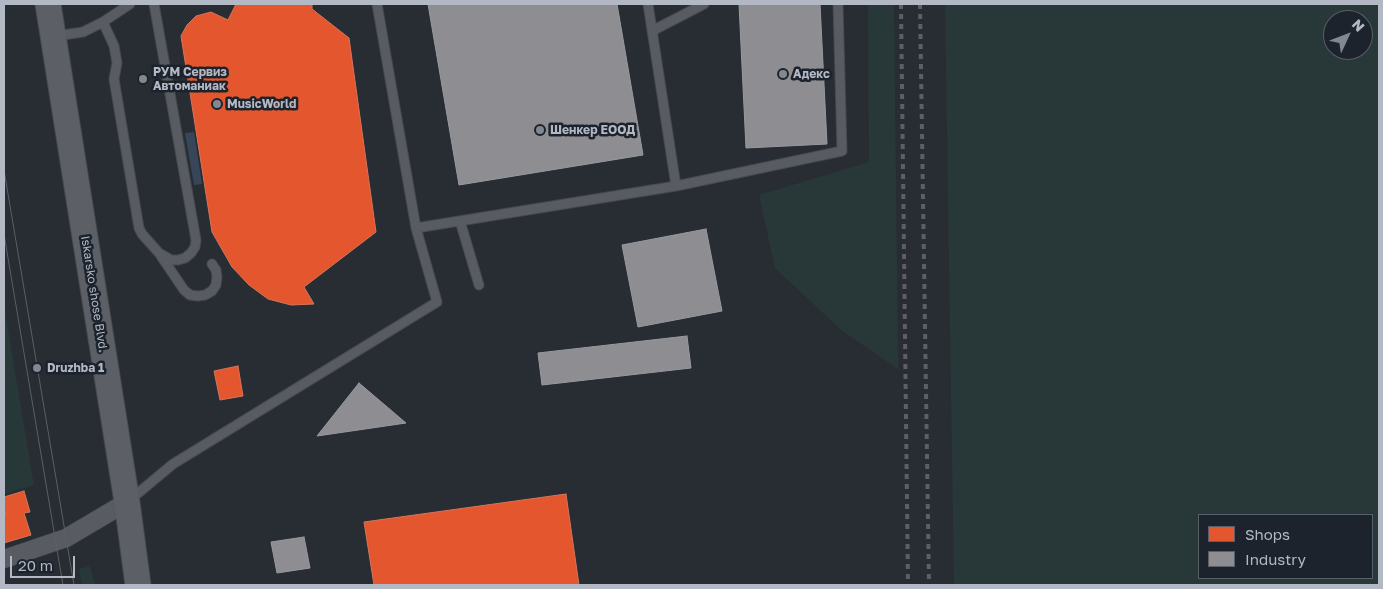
<!DOCTYPE html>
<meta charset="utf-8">
<style>
body{margin:0}
#map{position:relative;width:1383px;height:589px;overflow:hidden;background:#282d33;font-family:"Golos Text",sans-serif}
canvas{display:block}
.frame{position:absolute;inset:0;border:5px solid #b2b9c4;pointer-events:none}
.legend{position:absolute;left:1198px;top:514px;width:175px;height:65px;box-sizing:border-box;background:#1c232c;border:1px solid #585f69;margin:0;padding:6px 9px;list-style:none;font-size:15px;color:#b2b9c4}
.legend li{display:flex;align-items:center;gap:10px;height:25px}
.legend b{width:25px;border:1px solid #585f69}
.north{position:absolute;left:1323px;top:10px;width:50px;height:50px;box-sizing:border-box;background:#1c232c;border:1px solid #585f69;border-radius:50%;rotate:47deg;font-size:14px;font-weight:700;line-height:20px;text-align:center;color:#b2b9c4}
.north::after{content:'';display:block;margin:auto;width:18px;height:22px;background:#828891;clip-path:polygon(50% 0,100% 100%,50% 72%,0 100%)}
.scale{position:absolute;left:10px;top:556px;width:65px;height:22px;box-sizing:border-box;border:2px solid #b2b9c4;border-top:0;padding-left:6px;font-size:15px;line-height:18px;white-space:nowrap;color:#b2b9c4;-webkit-text-stroke:4px #1c232c;paint-order:stroke}
</style>
<div id="map">
<canvas width="1383" height="589"></canvas>
<div class="frame"></div>
<ul class="legend">
<li><b style="height:14px;background:#e4572e"></b>Shops</li>
<li><b style="height:14px;background:#8d8d92"></b>Industry</li>
</ul>
<div class="north">N</div>
<div class="scale">20 m</div>
</div>
<script>
const ctx = document.querySelector('canvas').getContext('2d');
ctx.lineJoin = 'round';
function paint(path, color) { ctx.fillStyle = color; ctx.fill(path, 'evenodd'); }
const toPath = rows => new Path2D(rows.map(r => 'M' + r).join(''));
function trace(path, color, width, dash) { ctx.strokeStyle = color; ctx.lineWidth = width; ctx.lineCap = dash ? 'butt' : 'round'; ctx.setLineDash(dash || []); ctx.stroke(path); }
function write(font, color, halo, rows, align = 'center') {
  ctx.font = font + ' "Golos Text",sans-serif'; ctx.lineWidth = 5; ctx.setLineDash([]); ctx.textBaseline = 'middle'; ctx.strokeStyle = halo; ctx.fillStyle = color; for (const [text, x, y, turn = 0] of rows) {
    ctx.save(); ctx.translate(x, y); ctx.rotate((+turn || 0) * Math.PI / 180); ctx.textAlign = isNaN(turn) ? turn : align; if (halo) ctx.strokeText(text, 0, 0); ctx.fillText(text, 0, 0); ctx.restore();
  }
}
const green = toPath([
 [868,4,894,4,898,369,841,330,775,268,759,195,869,162],
 [945,4,1379,4,1379,585,954,585],
 [1333,20,1363,20,1363,50,1333,50],
 [1199,515,1372,515,1372,578,1199,578],
 [4,305,34,485,4,494],
 [90,566,95,585,82,585,79,569]
]);
const water = toPath([
 [194,132,202,184,194,185,185,133]
]);
const shops = toPath([
 [236,4,312,4,312,9,349,38,376,232,304,287,314,304,291,305,268,299,249,285,232,267,212,232,181,36,187,25,196,16,211,12,228,20,236,4],
 [238,366,243,396,220,400,214,371,238,366],
 [24,491,30,512,24,513,31,535,4,543,4,516,6,516,4,509,4,497,24,491],
 [566,494,579,585,374,585,364,522,566,494]
]);
const industry = toPath([
 [428,4,617,4,643,155,459,185,428,4],
 [739,4,820,4,827,144,746,148,739,4],
 [706,229,722,311,638,327,622,245,706,229],
 [687,336,691,368,542,385,538,353,687,336],
 [359,383,406,423,317,436,359,383],
 [304,537,310,568,277,573,271,542,304,537]
]);
const service = toPath([
 [377,4,416,228,676,186,648,4],
 [103,22,114,46,117,63,114,79,139,228,142,234,159,253,171,260,178,260,185,258,191,253,195,247,196,240,154,4],
 [652,31,704,4],
 [56,36,83,32,103,22,130,4],
 [676,186,842,151,838,4],
 [460,221,479,285],
 [161,256,184,290,190,295,198,296,205,295,212,291,216,285,217,277,216,270,212,264],
 [131,499,173,464,437,302,416,228]
]);
const minor = toPath([
 [4,559,66,538,127,502]
]);
const secondary = toPath([
 [48,4,127,502,138,585]
]);
const tram = toPath([
 [4,170,74,585],
 [4,234,63,585]
]);
const rail = toPath([
 [901,4,908,585],
 [920,4,929,585]
]);
const markers = [
 [783,74,5,"#828891"],
 [143,79,5,"#828891"],
 [217,104,5,"#828891"],
 [540,130,5,"#828891"],
 [37,368,5,"#828891"]
];
const poiNames = [
 ["РУМ Сервиз",153,72],
 ["Автоманиак",153,86],
 ["Адекс",793,74],
 ["MusicWorld",227,104],
 ["Шенкер ЕООД",550,130],
 ["Druzhba 1",47,368]
];
const streetNames = [
 ["Iskarsko shose Blvd.",94,294,81]
];
paint(green, '#283839');
paint(water, '#38465a');
paint(shops, '#e4572e');
trace(shops, '#d5745b', 1);
paint(industry, '#8d8d92');
trace(industry, '#989aa1', 1);
trace(service, '#46494e', 11);
trace(minor, '#46494e', 19);
trace(secondary, '#46494e', 27);
trace(service, '#585b61', 9);
trace(minor, '#585b61', 18);
trace(secondary, '#5c5f66', 25);
trace(tram, '#5c5f64', 1);
trace(rail, '#5c5f64', 4, [5, 5]);
for (const [x, y, r, color] of markers) { const dot = new Path2D(); dot.arc(x, y, r, 0, 2 * Math.PI); ctx.fillStyle = color; ctx.fill(dot); trace(dot, '#1c232c', 2); }
write('bold 12px', '#b2b9c4', '#1c232c', poiNames, 'left');
write('12px', '#b2b9c4', '#1c232c', streetNames);
</script>
